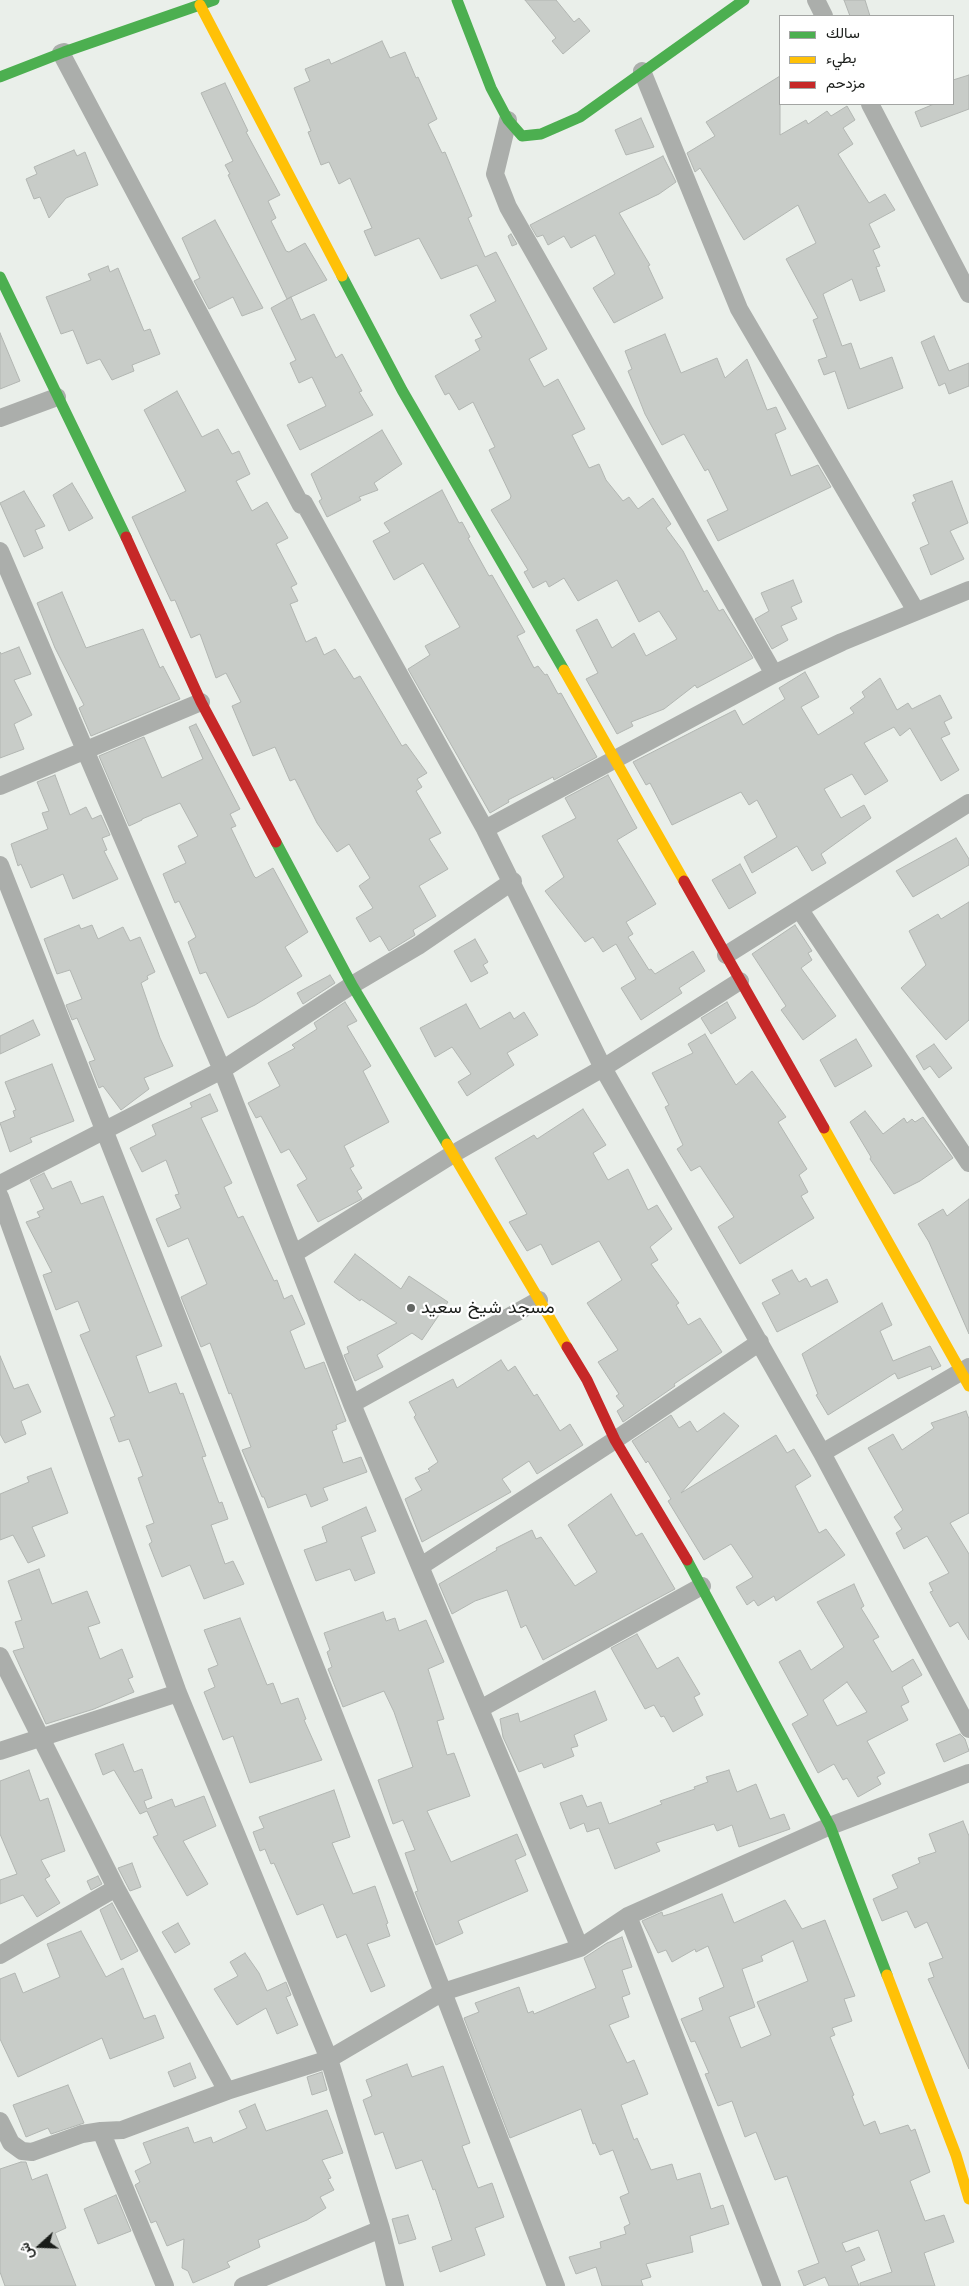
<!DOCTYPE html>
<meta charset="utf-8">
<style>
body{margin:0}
#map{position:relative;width:969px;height:2286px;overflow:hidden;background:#eaefea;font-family:"Work Sans",Vazirmatn,sans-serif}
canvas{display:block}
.legend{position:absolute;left:779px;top:15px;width:175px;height:90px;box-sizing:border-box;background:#fff;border:1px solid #a3a5a3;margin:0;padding:6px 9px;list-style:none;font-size:15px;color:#1a1d1a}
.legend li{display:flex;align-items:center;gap:10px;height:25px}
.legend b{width:25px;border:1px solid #a3a5a3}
.north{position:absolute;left:15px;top:2221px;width:50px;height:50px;-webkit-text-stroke:4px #fff;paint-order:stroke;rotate:250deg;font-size:14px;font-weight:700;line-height:20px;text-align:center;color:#1a1d1a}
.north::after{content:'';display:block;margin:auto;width:18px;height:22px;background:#1a1d1a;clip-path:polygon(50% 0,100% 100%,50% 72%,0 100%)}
</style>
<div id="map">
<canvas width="969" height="2286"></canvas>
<ul class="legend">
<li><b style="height:6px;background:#4caf50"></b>سالك</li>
<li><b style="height:6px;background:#ffc107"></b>بطيء</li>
<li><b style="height:6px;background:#c62828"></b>مزدحم</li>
</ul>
<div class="north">ش</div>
</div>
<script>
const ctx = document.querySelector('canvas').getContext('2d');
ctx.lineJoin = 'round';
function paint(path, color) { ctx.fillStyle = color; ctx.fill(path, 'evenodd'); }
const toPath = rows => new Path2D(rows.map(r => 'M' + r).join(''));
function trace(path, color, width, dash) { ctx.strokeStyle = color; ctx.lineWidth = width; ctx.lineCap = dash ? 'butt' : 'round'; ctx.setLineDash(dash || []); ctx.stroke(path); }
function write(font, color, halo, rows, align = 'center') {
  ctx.font = font + ' "Work Sans",Vazirmatn,sans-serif'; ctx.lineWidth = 4.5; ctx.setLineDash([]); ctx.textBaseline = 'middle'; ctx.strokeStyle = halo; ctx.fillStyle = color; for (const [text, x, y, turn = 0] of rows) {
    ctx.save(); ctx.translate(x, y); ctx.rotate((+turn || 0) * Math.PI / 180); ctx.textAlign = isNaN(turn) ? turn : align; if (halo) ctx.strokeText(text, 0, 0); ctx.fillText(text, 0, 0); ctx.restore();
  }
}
const building = toPath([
 [525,0,556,0,574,22,579,18,590,31,563,54,552,41,556,38,525,0],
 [844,0,865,0,870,16,850,16,844,0],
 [382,41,390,58,405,52,416,78,418,77,437,119,428,124,442,153,445,152,472,216,468,218,485,257,496,252,547,349,529,359,544,387,558,379,585,429,572,435,589,468,599,464,606,480,623,501,629,497,638,509,653,498,671,524,666,528,683,551,704,592,707,590,719,611,723,609,753,658,697,688,695,685,664,709,631,722,633,726,617,734,586,679,598,673,576,630,597,619,612,648,634,633,646,656,677,639,659,611,639,622,617,580,578,601,564,578,549,587,546,581,533,588,524,572,528,570,491,510,510,499,511,496,489,450,495,447,473,402,459,410,449,393,445,395,435,376,480,350,475,340,482,337,470,315,496,301,477,265,441,279,419,238,375,256,364,231,372,228,350,178,339,184,329,162,321,165,308,132,311,131,294,88,310,81,305,69,329,59,331,64,382,41],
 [969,75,969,109,921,127,915,112,934,104,953,104,953,80,969,75],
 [780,76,780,135,806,120,808,124,827,111,831,116,847,106,855,120,843,128,853,144,838,154,869,203,885,194,895,210,869,224,880,247,873,250,880,266,876,267,885,291,860,301,852,279,823,294,842,346,851,343,860,369,892,357,903,388,848,409,835,371,824,375,818,360,827,357,813,320,818,318,786,259,816,243,798,205,744,240,700,168,695,172,687,153,715,136,706,122,780,76],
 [225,83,248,131,246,132,280,195,268,201,276,218,271,221,286,251,289,252,305,243,327,280,287,299,228,175,230,174,225,165,233,161,201,93,225,83],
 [641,118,654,147,626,155,615,130,641,118],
 [74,150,77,156,85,152,98,185,66,198,49,218,40,197,34,199,26,179,37,174,34,167,74,150],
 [663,156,676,182,659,194,619,213,650,265,648,266,663,298,614,323,593,288,615,274,595,235,571,248,564,236,548,245,543,235,537,237,530,225,663,156],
 [215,220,263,308,242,316,233,297,209,309,194,281,200,278,182,238,215,220],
 [511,234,517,244,512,246,508,236,511,234],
 [108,266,110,272,118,268,144,331,150,329,160,354,132,365,134,371,112,380,100,359,87,364,73,330,61,334,46,297,91,280,88,274,108,266],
 [291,297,301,320,314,314,336,358,342,354,362,391,359,392,373,415,300,450,287,425,326,406,312,377,299,383,290,363,296,360,271,308,291,297],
 [0,333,20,381,0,389,0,333],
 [665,334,681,373,717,358,725,378,747,359,767,410,776,407,786,429,775,434,791,476,818,465,831,487,718,541,707,520,728,510,708,469,705,471,684,434,662,445,645,414,628,371,632,369,625,351,665,334],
 [934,336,949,371,969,363,969,386,949,394,945,383,939,386,921,342,934,336],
 [177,391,202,437,218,429,232,454,239,451,250,474,236,481,252,511,267,502,288,538,276,544,297,584,291,587,298,601,290,604,306,642,316,637,324,655,335,649,354,679,360,676,402,746,406,744,427,773,417,779,422,787,416,791,441,833,429,839,448,869,419,886,436,916,413,930,415,935,389,951,380,936,370,942,356,918,373,908,359,886,370,878,349,844,337,852,317,823,295,779,290,781,275,747,253,756,232,706,241,702,226,673,216,678,200,634,191,638,175,600,171,601,132,517,186,491,144,410,177,391],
 [382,430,402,464,374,483,378,490,359,497,361,500,327,517,319,501,322,499,311,474,382,430],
 [952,481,968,523,950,531,964,559,931,575,920,548,929,544,912,503,916,501,913,495,952,481],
 [72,483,93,518,69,531,53,495,72,483],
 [442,490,459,523,462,522,468,533,470,537,468,538,489,576,492,575,525,632,517,636,534,668,538,666,545,675,547,674,558,694,561,693,597,757,554,780,553,777,508,800,509,802,490,813,408,669,430,655,425,646,460,627,423,563,394,580,373,541,390,532,384,523,442,490],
 [24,491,45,526,35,530,43,548,24,557,0,503,24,491],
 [793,580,802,602,791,607,797,619,781,626,788,640,772,649,755,619,769,611,761,593,793,580],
 [62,592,86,648,143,629,160,668,163,666,180,699,91,736,79,708,84,705,55,648,37,603,62,592],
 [19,647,31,674,14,680,32,715,14,724,24,749,0,758,0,652,1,654,19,647],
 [805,672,819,697,801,707,818,735,854,713,850,708,865,697,862,692,880,678,897,710,908,703,912,709,940,695,952,718,944,722,950,734,941,738,959,770,941,781,910,728,900,736,894,727,864,743,888,781,865,795,852,774,824,789,841,818,864,805,871,818,821,854,826,863,812,871,797,846,752,873,744,857,777,837,757,800,749,805,741,792,672,825,650,783,646,785,633,762,735,710,743,725,785,699,779,688,805,672],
 [196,724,240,809,230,814,236,826,231,828,254,876,256,878,273,868,308,932,285,947,302,976,255,1005,228,1018,206,972,200,974,188,942,196,937,179,901,175,903,163,874,186,863,178,846,198,836,180,803,142,819,142,820,129,826,99,756,144,737,162,778,203,759,189,727,196,724],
 [55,775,70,815,86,807,92,819,101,815,110,835,102,838,107,850,104,851,118,879,73,899,63,874,31,888,21,864,18,866,11,844,48,829,42,813,49,811,37,782,55,775],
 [608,775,637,828,617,840,656,904,626,922,633,934,628,937,649,970,651,969,655,974,693,951,705,971,679,988,682,993,641,1020,621,988,636,979,616,944,603,952,593,937,585,942,545,891,564,877,542,836,576,818,565,798,608,775],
 [956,838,969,859,969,865,913,897,896,871,956,838],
 [740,864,756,893,729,909,712,880,740,864],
 [969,902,969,1020,946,1040,901,988,926,965,909,931,938,914,941,919,969,902],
 [79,925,81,929,92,925,98,939,123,927,130,941,140,937,155,972,147,976,148,979,141,983,160,1038,173,1066,144,1078,149,1089,121,1110,103,1086,99,1088,89,1062,95,1060,77,1018,72,1020,66,1005,82,999,70,970,57,974,44,939,79,925],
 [795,925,812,951,808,953,812,960,801,968,836,1016,803,1040,781,1010,786,1006,752,954,795,925],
 [475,939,488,962,483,965,488,973,471,982,454,951,475,939],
 [330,975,335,983,303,1004,297,993,330,975],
 [345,1002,357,1021,347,1026,371,1066,363,1071,389,1122,344,1146,354,1166,350,1168,362,1188,357,1191,362,1199,318,1222,297,1185,307,1179,289,1149,281,1153,261,1116,256,1118,248,1103,280,1086,268,1063,295,1048,292,1045,317,1029,314,1023,345,1002],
 [727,1002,736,1018,711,1034,701,1018,727,1002],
 [466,1004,480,1029,510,1012,514,1019,524,1012,538,1035,507,1053,514,1065,467,1096,458,1082,471,1074,452,1047,435,1057,420,1028,466,1004],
 [33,1020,40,1035,0,1054,0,1036,33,1020],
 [705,1034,736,1085,752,1071,786,1117,778,1122,807,1169,799,1175,808,1192,801,1196,814,1218,740,1264,718,1227,734,1217,700,1166,691,1171,677,1149,683,1145,665,1107,669,1105,652,1073,693,1053,688,1044,705,1034],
 [856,1039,872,1066,835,1087,820,1060,856,1039],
 [934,1044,952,1068,939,1078,930,1066,924,1070,916,1056,934,1044],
 [52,1064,74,1121,30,1138,32,1142,10,1152,0,1123,15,1117,13,1111,16,1110,5,1082,52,1064],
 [210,1094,218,1111,201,1118,232,1183,224,1187,238,1218,243,1216,274,1281,277,1280,284,1299,292,1295,305,1324,290,1331,305,1369,324,1362,346,1421,336,1425,337,1429,332,1431,343,1463,361,1457,367,1472,323,1488,328,1500,311,1507,306,1494,268,1508,264,1497,262,1497,242,1450,251,1447,231,1393,229,1394,210,1343,201,1347,181,1297,207,1284,188,1238,168,1247,156,1219,181,1208,175,1195,179,1194,166,1160,142,1172,130,1148,156,1135,152,1125,192,1107,190,1103,210,1094],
 [583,1109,606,1145,593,1153,608,1180,628,1169,648,1210,657,1205,672,1229,650,1247,658,1260,651,1264,679,1303,676,1305,688,1325,700,1318,722,1352,674,1384,675,1386,623,1422,617,1411,624,1406,616,1396,619,1394,598,1362,618,1350,587,1303,622,1280,599,1241,552,1265,541,1244,527,1251,509,1222,527,1214,495,1158,534,1135,537,1139,583,1109],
 [865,1111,883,1134,904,1118,907,1123,912,1119,915,1122,923,1117,953,1158,920,1181,894,1194,870,1159,871,1157,850,1122,865,1111],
 [44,1173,52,1189,71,1181,81,1204,103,1196,162,1346,136,1356,149,1393,176,1383,180,1394,183,1393,206,1456,202,1457,219,1503,222,1502,228,1519,211,1525,225,1564,233,1561,244,1584,204,1599,190,1565,162,1577,149,1544,152,1542,146,1526,154,1523,138,1478,143,1476,129,1439,119,1442,110,1418,115,1416,80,1335,90,1331,78,1301,56,1310,43,1275,52,1272,26,1222,40,1217,37,1212,44,1209,30,1180,44,1173],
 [969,1199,969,1334,929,1242,918,1224,943,1209,947,1216,969,1199],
 [355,1254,401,1289,409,1276,448,1302,443,1309,444,1311,439,1315,422,1340,412,1333,377,1355,383,1367,355,1381,344,1355,349,1353,347,1347,397,1323,361,1299,360,1301,334,1282,355,1254],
 [792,1270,799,1282,806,1278,811,1287,827,1279,838,1302,777,1332,762,1303,780,1294,772,1280,792,1270],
 [882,1303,892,1325,880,1331,893,1361,930,1346,941,1366,932,1370,931,1366,898,1379,895,1373,828,1415,816,1395,818,1394,802,1354,882,1303],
 [0,1356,14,1389,28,1384,41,1412,21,1421,26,1434,5,1443,0,1434,0,1356],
 [501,1360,508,1371,515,1366,534,1396,537,1394,560,1431,570,1424,583,1445,537,1474,529,1461,502,1479,511,1492,422,1542,405,1499,422,1490,415,1478,430,1471,428,1469,438,1462,414,1417,416,1415,409,1402,453,1379,457,1388,501,1360],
 [966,1411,969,1419,969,1513,950,1523,969,1554,969,1640,958,1622,950,1627,930,1592,933,1591,929,1583,949,1573,927,1536,904,1549,896,1533,902,1529,894,1517,903,1510,868,1448,893,1434,902,1450,934,1428,931,1423,966,1411],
 [724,1413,739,1426,681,1493,776,1435,787,1453,794,1449,811,1476,795,1486,819,1533,826,1529,845,1555,776,1601,774,1596,758,1606,754,1600,747,1605,736,1587,753,1577,731,1544,704,1560,668,1501,671,1499,648,1461,646,1463,632,1441,671,1415,679,1428,690,1421,697,1432,724,1413],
 [51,1468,68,1513,32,1527,45,1556,28,1563,13,1535,0,1540,0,1494,29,1482,27,1477,51,1468],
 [611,1494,636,1536,642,1533,675,1589,543,1660,526,1625,521,1628,507,1590,475,1601,452,1614,439,1584,497,1550,496,1548,532,1530,536,1539,541,1537,575,1586,597,1572,568,1525,611,1494],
 [366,1507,376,1531,361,1537,375,1573,355,1581,350,1569,316,1581,304,1550,327,1542,322,1527,366,1507],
 [39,1569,52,1604,87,1591,100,1623,88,1627,100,1659,122,1649,133,1677,128,1679,134,1692,94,1709,46,1724,13,1651,24,1648,15,1622,22,1620,8,1581,39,1569],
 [854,1584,864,1606,861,1608,879,1637,873,1640,892,1672,913,1659,922,1675,902,1687,909,1702,901,1706,908,1720,867,1741,885,1773,877,1777,881,1784,858,1797,847,1778,843,1780,834,1764,818,1773,792,1724,808,1715,779,1662,800,1650,811,1670,844,1647,817,1602,854,1584],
 [847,1682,867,1712,837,1726,823,1700,847,1682],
 [383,1612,386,1621,395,1618,399,1631,426,1620,444,1662,428,1669,444,1719,437,1721,447,1755,454,1753,470,1796,427,1811,451,1862,517,1834,526,1855,515,1860,528,1891,458,1921,463,1933,436,1945,415,1892,418,1891,405,1853,415,1850,403,1820,393,1824,378,1780,413,1767,394,1712,384,1691,343,1707,328,1669,332,1667,327,1652,330,1650,324,1633,383,1612],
 [240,1618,267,1685,273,1683,281,1704,298,1698,306,1719,304,1720,322,1760,250,1783,233,1736,223,1740,204,1692,215,1687,208,1669,218,1665,204,1630,240,1618],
 [637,1634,657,1669,678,1657,700,1694,694,1697,703,1715,673,1732,664,1716,661,1717,654,1705,645,1709,611,1648,637,1634],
 [595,1691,607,1720,574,1735,578,1746,571,1748,574,1756,544,1768,542,1763,519,1772,503,1737,500,1719,518,1713,520,1722,595,1691],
 [960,1734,965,1739,969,1751,944,1762,936,1744,960,1734],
 [123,1744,134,1772,142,1769,152,1798,144,1801,147,1809,172,1799,175,1807,204,1796,216,1826,183,1841,208,1884,187,1896,153,1837,158,1835,147,1811,140,1814,114,1770,103,1775,95,1754,123,1744],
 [29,1770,40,1801,48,1798,65,1851,41,1860,50,1876,45,1879,60,1903,37,1917,23,1895,0,1904,0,1880,17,1874,0,1834,0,1781,29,1770],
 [729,1770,737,1792,756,1784,770,1819,784,1814,790,1829,739,1847,732,1825,717,1831,714,1824,656,1843,660,1851,615,1869,599,1828,587,1832,584,1823,570,1829,560,1803,582,1795,587,1807,601,1802,609,1824,662,1804,660,1801,695,1789,694,1787,708,1782,706,1777,729,1770],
 [334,1790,350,1837,332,1843,353,1894,375,1886,388,1923,386,1924,390,1936,367,1944,385,1986,371,1992,346,1934,337,1938,323,1904,297,1915,274,1863,271,1864,265,1849,260,1851,253,1832,264,1828,259,1817,334,1790],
 [963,1821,969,1836,969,2069,928,1979,934,1977,929,1963,943,1958,927,1922,915,1928,907,1911,882,1921,873,1899,898,1888,892,1875,920,1863,918,1858,936,1852,929,1834,963,1821],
 [132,1863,141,1887,130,1891,118,1868,132,1863],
 [98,1876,102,1884,91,1890,87,1881,98,1876],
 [722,1894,734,1923,785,1900,802,1929,825,1920,855,1996,844,1999,852,2021,832,2028,835,2035,830,2037,854,2095,852,2096,864,2126,875,2121,880,2134,908,2125,911,2131,915,2129,930,2172,910,2181,925,2221,944,2215,954,2242,924,2253,935,2286,860,2286,860,2283,892,2272,878,2230,842,2243,846,2252,859,2247,865,2260,851,2266,859,2286,829,2286,825,2277,804,2286,798,2271,819,2263,787,2176,775,2180,756,2132,745,2137,732,2101,718,2106,705,2074,709,2073,695,2041,691,2042,681,2019,703,2010,699,1998,724,1987,708,1946,696,1952,695,1949,672,1962,666,1950,658,1953,642,1921,662,1912,663,1916,673,1913,722,1894],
 [793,1941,808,1981,757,2002,771,2035,741,2048,729,2017,755,2007,742,1969,763,1961,761,1956,793,1941],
 [112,1903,138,1951,121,1960,100,1910,112,1903],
 [178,1923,190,1944,175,1953,162,1932,178,1923],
 [81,1931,106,1977,123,1968,144,2019,155,2015,164,2038,110,2059,102,2038,18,2077,0,2039,0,1979,15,1973,23,1993,60,1977,47,1944,81,1931],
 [622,1937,632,1967,622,1970,630,1994,622,1997,629,2017,609,2025,627,2063,634,2060,648,2094,621,2105,634,2140,637,2138,651,2170,672,2164,677,2180,700,2173,711,2209,723,2205,729,2224,690,2236,693,2252,646,2264,651,2277,641,2280,643,2286,602,2286,596,2267,576,2274,569,2257,601,2248,600,2242,626,2234,624,2227,630,2224,620,2197,629,2193,613,2150,600,2155,595,2143,593,2144,581,2109,510,2138,464,2018,479,2012,475,2003,519,1987,528,2013,533,2011,534,2014,596,1988,584,1958,607,1943,622,1937],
 [245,1953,259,1973,267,1991,286,1982,291,1995,286,1997,298,2025,277,2034,266,2008,237,2025,214,1989,238,1976,230,1962,245,1953],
 [190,2063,196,2078,174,2087,168,2072,190,2063],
 [407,2064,412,2077,443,2066,470,2143,462,2146,478,2188,492,2183,504,2217,475,2228,485,2255,440,2272,432,2247,452,2240,435,2189,433,2190,422,2160,396,2169,383,2132,375,2135,363,2100,372,2096,366,2080,407,2064],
 [322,2072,327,2090,312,2095,307,2077,322,2072],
 [68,2085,84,2123,51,2134,48,2128,26,2137,13,2105,68,2085],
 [255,2104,266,2131,327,2110,343,2153,322,2160,331,2178,328,2179,334,2190,320,2197,326,2208,307,2220,258,2240,260,2247,227,2262,230,2267,193,2283,188,2271,182,2268,184,2239,167,2246,156,2221,151,2223,135,2185,140,2182,135,2171,151,2163,143,2143,188,2127,194,2143,211,2137,213,2143,247,2128,239,2111,255,2104],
 [21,2162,26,2162,32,2180,47,2174,66,2228,55,2233,76,2286,5,2286,0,2272,0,2169,21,2162],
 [116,2195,131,2231,98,2244,84,2209,116,2195],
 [408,2215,416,2239,399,2244,392,2219,408,2215]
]);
const street = toPath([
 [816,0,824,16],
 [64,52,61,53,301,505,304,503,485,829,603,1068,822,1453,969,1729],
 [642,71,739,309,916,611],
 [870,104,969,294],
 [508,120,495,174,508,207,774,674],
 [0,418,57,397],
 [0,551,222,1070,352,1404,580,1948],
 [0,786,201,702],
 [485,829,774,674,842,642,969,590],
 [0,865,443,1992,556,2286],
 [800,910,969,1163],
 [726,955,969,803],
 [0,1184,222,1070,352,985,418,946,513,881],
 [0,1197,178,1693,329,2059,381,2229,395,2286],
 [295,1253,453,1154,603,1068,740,981],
 [352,1404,539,1300],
 [822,1453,969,1367],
 [421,1566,615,1440,760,1342],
 [0,1656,116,1888,227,2091],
 [480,1709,702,1586],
 [0,1751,178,1693],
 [628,1916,772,2286],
 [0,1955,116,1888],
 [0,2121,11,2143,22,2151,32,2152,82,2134,101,2131],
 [165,2286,101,2131,122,2130,227,2091,329,2059,443,1992,580,1948,628,1916,830,1826,969,1773],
 [243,2286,381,2229]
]);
const fast = toPath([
 [457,0,491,88,508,120,522,136,541,134,580,117,744,0],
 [0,77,64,52,214,0],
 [342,276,402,390,564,670],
 [0,277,126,537],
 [276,842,352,985,447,1144],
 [687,1560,830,1826,887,1975]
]);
const slow = toPath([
 [200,5,342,276],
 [564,670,684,881],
 [824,1128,969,1386],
 [447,1144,567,1347],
 [887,1975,956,2155,969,2199]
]);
const jam = toPath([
 [126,537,201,702,276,842],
 [684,881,824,1128],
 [567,1347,587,1380,615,1440,687,1560]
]);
const markers = [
 [411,1308,5,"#636663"]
];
const poiNames = [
 ["مسجد شيخ سعيد",421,1308]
];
paint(building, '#c8ccc8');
trace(building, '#b2b6b2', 1);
trace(street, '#abaeab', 18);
trace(fast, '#4caf50', 11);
trace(slow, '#ffc107', 11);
trace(jam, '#c62828', 11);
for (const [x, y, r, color] of markers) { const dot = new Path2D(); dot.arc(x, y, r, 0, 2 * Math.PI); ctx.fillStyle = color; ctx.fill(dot); trace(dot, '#fff', 2); }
write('18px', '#1a1d1a', '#fff', poiNames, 'left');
</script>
